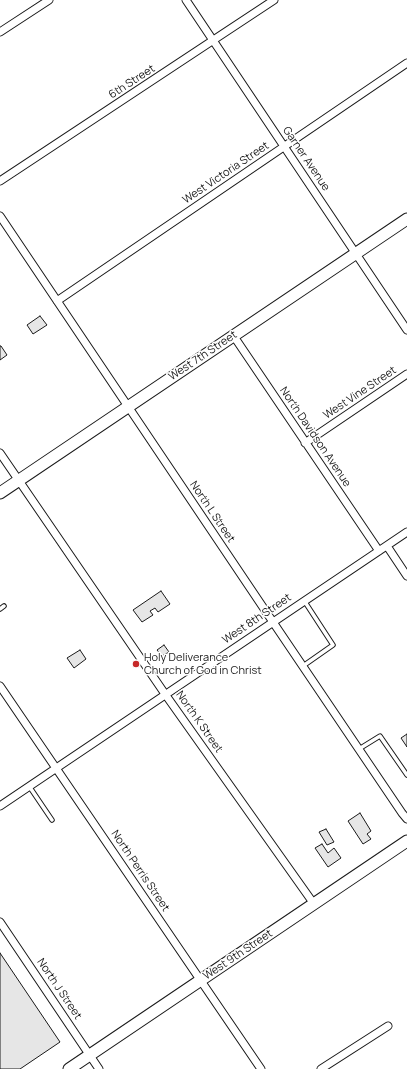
<!DOCTYPE html>
<style>
body{margin:0}
canvas{display:block;background:#fff}
</style>
<canvas width="407" height="1069"></canvas>
<script>
const ctx = document.querySelector('canvas').getContext('2d');
ctx.lineJoin = 'round';
function paint(path, color) { ctx.fillStyle = color; ctx.fill(path, 'evenodd'); }
const toPath = rows => new Path2D(rows.map(r => 'M' + r).join(''));
function trace(path, color, width, dash) { ctx.strokeStyle = color; ctx.lineWidth = width; ctx.lineCap = dash ? 'butt' : 'round'; ctx.setLineDash(dash || []); ctx.stroke(path); }
function write(font, color, halo, rows, align = 'center') {
  ctx.font = font + ' Manrope,sans-serif'; ctx.lineWidth = 3; ctx.setLineDash([]); ctx.textBaseline = 'middle'; ctx.strokeStyle = halo; ctx.fillStyle = color; for (const [text, x, y, turn = 0] of rows) {
    ctx.save(); ctx.translate(x, y); ctx.rotate((+turn || 0) * Math.PI / 180); ctx.textAlign = isNaN(turn) ? turn : align; if (halo) ctx.strokeText(text, 0, 0); ctx.fillText(text, 0, 0); ctx.restore();
  }
}
const building = toPath([
 [40,316,47,325,33,334,27,325,40,316],
 [0,346,1,346,7,355,0,360,0,346],
 [161,591,170,604,158,612,155,608,150,611,153,615,142,622,133,610,161,591],
 [164,645,169,652,162,656,157,650,164,645],
 [80,650,86,659,74,668,67,658,80,650],
 [407,734,407,747,401,738,407,734],
 [360,813,371,831,367,834,371,839,363,844,348,821,360,813],
 [326,829,334,842,327,845,319,832,326,829],
 [322,844,328,853,334,848,341,858,328,867,315,848,322,844],
 [0,953,60,1042,20,1069,0,1069,0,953]
]);
const lane = toPath([
 [0,609,4,606],
 [303,666,333,645,305,602],
 [359,749,380,736,407,775],
 [29,786,52,820]
]);
const street = toPath([
 [186,0,407,330],
 [0,32,49,0],
 [0,181,274,0],
 [0,216,279,631,402,813,407,819],
 [57,301,407,63],
 [233,335,379,551],
 [305,443,407,374],
 [0,453,165,694,314,904],
 [387,546,407,576],
 [0,686,261,1069],
 [0,806,407,532],
 [0,922,99,1069],
 [321,1069,388,1026]
]);
const secondary = toPath([
 [0,493,407,219],
 [69,1069,407,841]
]);
const markers = [
 [136,664,4,"#c62828"]
];
const streetNames = [
 ["6th Street",132,82,-33],
 ["Garner Avenue",306,159,56],
 ["West Victoria Street",226,173,-34],
 ["West 7th Street",203,356,-34],
 ["West Vine Street",360,393,-34],
 ["North Davidson Avenue",315,437,56],
 ["North L Street",212,512,56],
 ["West 8th Street",257,619,-34],
 ["North K Street",199,722,55],
 ["North Perris Street",140,871,56],
 ["West 9th Street",238,955,-34],
 ["North J Street",59,989,56]
];
const poiNames = [
 ["Holy Deliverance",144,658],
 ["Church of God in Christ",144,671]
];
paint(building, '#e6e6e6');
trace(building, '#1a1a1a', 1);
trace(lane, '#1a1a1a', 5.5);
trace(street, '#1a1a1a', 9);
trace(secondary, '#1a1a1a', 13);
trace(lane, '#fff', 3.5);
trace(street, '#fff', 7);
trace(secondary, '#fff', 11);
for (const [x, y, r, color] of markers) { const dot = new Path2D(); dot.arc(x, y, r, 0, 2 * Math.PI); ctx.fillStyle = color; ctx.fill(dot); trace(dot, '#fff', 1.5); }
write('11px', '#1a1a1a', '#fff', streetNames);
write('11px', '#1a1a1a', '#fff', poiNames, 'left');
</script>
